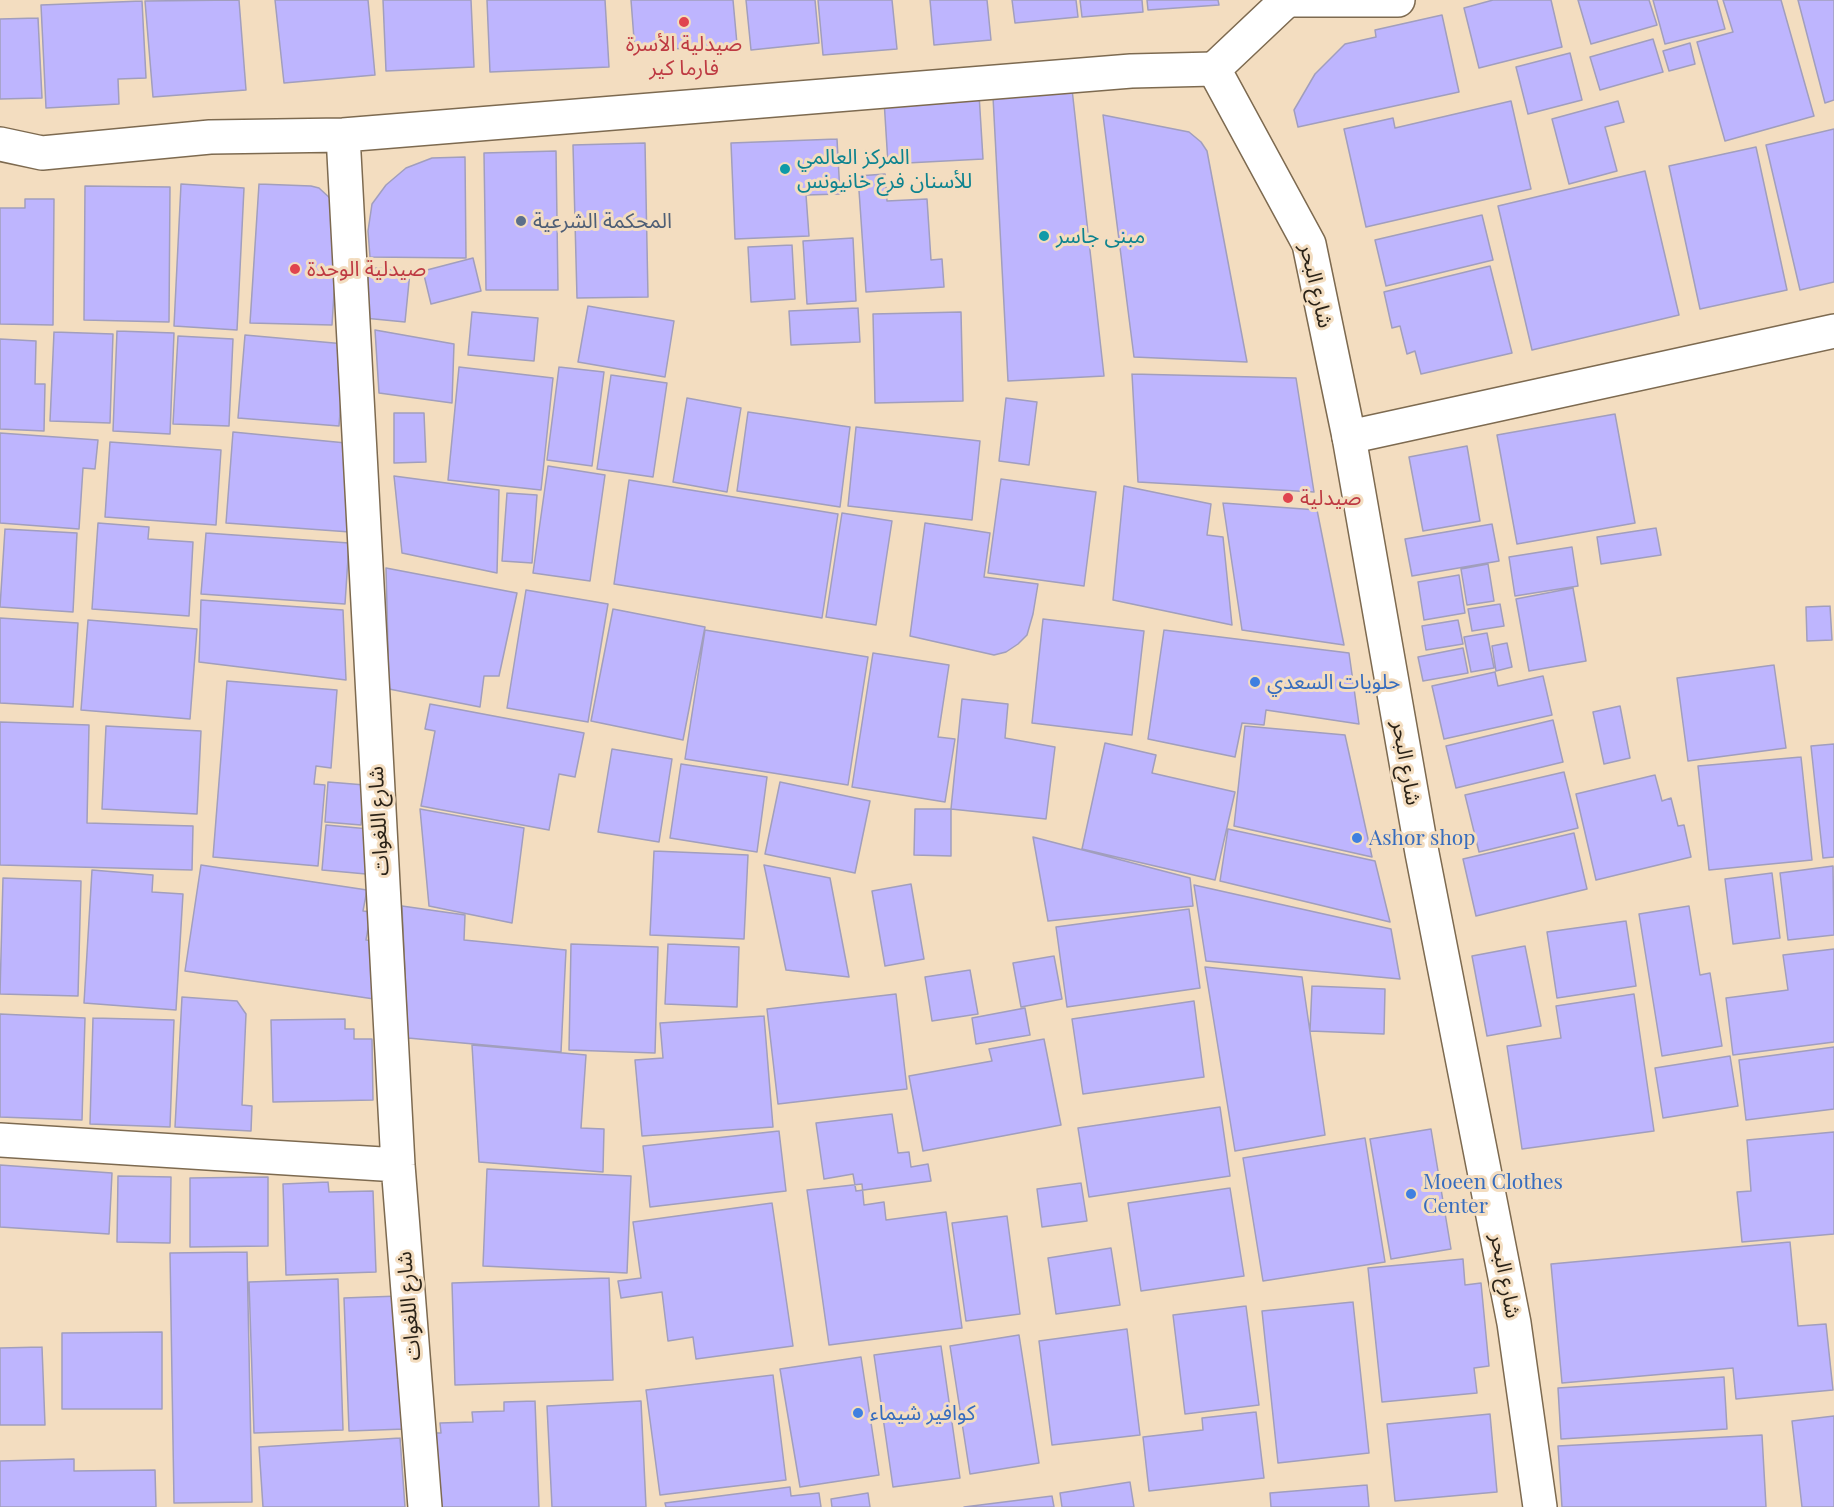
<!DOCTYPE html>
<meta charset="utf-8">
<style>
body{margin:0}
canvas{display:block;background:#f3ddc0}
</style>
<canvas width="1834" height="1507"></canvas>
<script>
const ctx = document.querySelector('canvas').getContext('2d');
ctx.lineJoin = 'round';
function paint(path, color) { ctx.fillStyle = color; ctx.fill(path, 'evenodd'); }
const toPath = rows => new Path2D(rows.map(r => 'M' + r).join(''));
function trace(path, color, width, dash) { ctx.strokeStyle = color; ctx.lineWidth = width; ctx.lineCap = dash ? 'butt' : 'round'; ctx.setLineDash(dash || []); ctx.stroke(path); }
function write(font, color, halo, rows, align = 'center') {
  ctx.font = font + ' "Playfair Display","Noto Sans Arabic",serif'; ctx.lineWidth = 6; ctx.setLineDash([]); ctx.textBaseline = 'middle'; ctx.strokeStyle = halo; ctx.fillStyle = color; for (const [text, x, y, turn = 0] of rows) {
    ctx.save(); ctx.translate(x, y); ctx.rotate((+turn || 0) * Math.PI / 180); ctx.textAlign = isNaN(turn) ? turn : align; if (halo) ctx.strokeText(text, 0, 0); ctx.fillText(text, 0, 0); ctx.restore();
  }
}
const building = toPath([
 [239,0,246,90,153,97,145,1,239,0],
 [275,0,368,0,375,75,284,83,275,0],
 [383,0,471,0,474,67,386,71,383,0],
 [487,0,605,0,609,67,490,72,487,0],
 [631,0,733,0,737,44,635,52,631,0],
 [746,0,815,0,819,43,751,50,746,0],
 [818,0,892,0,897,49,823,55,818,0],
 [930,0,987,0,991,40,934,45,930,0],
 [1012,0,1076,0,1078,17,1015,23,1012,0],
 [1080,0,1142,0,1143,12,1082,17,1080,0],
 [1147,0,1218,0,1219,5,1148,10,1147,0],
 [1493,0,1551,0,1562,47,1479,68,1464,8,1493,0],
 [1578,0,1649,0,1657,25,1591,44,1578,0],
 [1653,0,1717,0,1725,29,1665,44,1653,0],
 [1723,0,1781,0,1814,116,1725,141,1697,42,1733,32,1723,0],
 [1798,0,1834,0,1834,100,1825,103,1798,0],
 [142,1,146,78,118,79,119,104,46,108,41,5,142,1],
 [1442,15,1459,92,1298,127,1294,110,1315,74,1345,44,1376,37,1375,30,1442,15],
 [38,18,42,98,0,99,0,19,38,18],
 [1653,39,1663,72,1600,90,1590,57,1653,39],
 [1690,43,1695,64,1669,71,1663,51,1690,43],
 [1570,53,1582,100,1528,114,1516,67,1570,53],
 [1072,89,1104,376,1008,381,993,97,1072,89],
 [979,94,983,159,888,164,884,100,979,94],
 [1511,101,1531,189,1366,227,1344,129,1393,118,1395,128,1511,101],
 [1618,101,1624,122,1605,127,1617,171,1569,184,1552,119,1618,101],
 [1103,115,1189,132,1201,142,1207,151,1247,362,1134,357,1103,115],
 [1834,129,1834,282,1800,290,1766,145,1834,129],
 [837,139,840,194,806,195,809,236,735,239,731,143,837,139],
 [645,143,648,297,577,298,573,145,645,143],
 [1756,147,1787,290,1700,309,1669,166,1756,147],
 [556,151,558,290,486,290,484,153,556,151],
 [465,157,466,258,370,257,368,231,372,204,386,185,406,168,432,158,465,157],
 [1645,171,1679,315,1532,350,1498,206,1645,171],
 [885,174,887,201,927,199,931,260,942,259,944,287,866,292,858,176,885,174],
 [181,184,244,188,237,330,174,326,181,184],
 [259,184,311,186,319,188,332,200,339,215,332,325,250,323,259,184],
 [85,186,170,187,169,322,84,320,85,186],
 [25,199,54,199,53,325,0,324,0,208,25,208,25,199],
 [1482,215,1493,260,1386,286,1375,240,1482,215],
 [853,238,856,301,807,304,803,241,853,238],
 [792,245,795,299,751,302,748,247,792,245],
 [473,258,481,291,431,304,423,271,473,258],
 [1490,266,1512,353,1421,374,1415,351,1407,354,1400,326,1392,328,1384,292,1490,266],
 [369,267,410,272,405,322,364,318,369,267],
 [588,306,674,321,665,377,578,362,588,306],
 [858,308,860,342,791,345,789,311,858,308],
 [472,312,538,318,534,361,468,355,472,312],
 [961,312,963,401,875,403,873,314,961,312],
 [375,330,454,344,452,403,379,393,375,330],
 [117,331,174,333,170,434,113,431,117,331],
 [54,332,113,334,110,423,50,421,54,332],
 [245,335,345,344,339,426,238,418,245,335],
 [178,336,233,339,229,426,173,424,178,336],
 [0,339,36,341,35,384,45,384,44,431,0,429,0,339],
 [459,367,553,378,541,490,448,480,459,367],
 [559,367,604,372,592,466,547,460,559,367],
 [1132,374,1296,378,1314,492,1138,482,1132,374],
 [611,375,667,383,653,477,597,469,611,375],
 [687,398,741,408,727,492,673,482,687,398],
 [1006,398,1037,402,1029,465,999,461,1006,398],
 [748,412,850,427,840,507,737,491,748,412],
 [394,413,424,413,426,462,394,463,394,413],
 [1615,414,1635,523,1517,544,1497,435,1615,414],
 [856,427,980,441,972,520,848,506,856,427],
 [233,432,346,443,350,532,226,523,233,432],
 [0,433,98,440,95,469,83,468,79,529,0,523,0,433],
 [110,442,221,450,216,525,105,517,110,442],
 [1467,446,1480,521,1423,531,1409,457,1467,446],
 [548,466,605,475,590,581,533,573,548,466],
 [394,476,499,490,497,573,402,553,394,476],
 [1001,479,1096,492,1084,586,988,573,1001,479],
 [629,480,838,514,822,618,614,584,629,480],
 [1124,486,1211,504,1207,535,1223,537,1232,625,1113,600,1124,486],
 [507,493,537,495,532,563,502,561,507,493],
 [1223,503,1317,510,1344,645,1242,630,1223,503],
 [842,513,892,521,876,625,826,617,842,513],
 [98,523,149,527,148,539,193,542,189,616,92,609,98,523],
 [925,523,990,533,984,577,1038,584,1033,614,1027,635,1018,644,1006,652,994,655,910,636,925,523],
 [1492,524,1499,561,1412,576,1405,539,1492,524],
 [1656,528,1661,555,1601,564,1597,537,1656,528],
 [5,529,77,533,73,612,0,607,5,529],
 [206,533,349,543,345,604,201,594,206,533],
 [1572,547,1578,586,1515,596,1509,557,1572,547],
 [1488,564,1494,601,1467,605,1461,569,1488,564],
 [386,568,517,593,499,676,484,676,480,707,389,689,386,568],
 [1459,575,1465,613,1424,620,1418,582,1459,575],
 [1573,588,1586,661,1529,671,1516,599,1573,588],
 [526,590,608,604,588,722,507,708,526,590],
 [201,600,343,610,346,680,199,662,201,600],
 [1500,604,1504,626,1472,631,1468,609,1500,604],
 [1830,606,1832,640,1807,641,1806,607,1830,606],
 [613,609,705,627,683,740,591,721,613,609],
 [0,618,78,623,73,707,0,703,0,618],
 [1043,619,1144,631,1132,735,1032,723,1043,619],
 [88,620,197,629,190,719,81,710,88,620],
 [1458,620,1463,644,1426,650,1422,626,1458,620],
 [705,630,868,657,848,785,685,759,705,630],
 [1164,630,1349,653,1359,724,1266,710,1264,725,1242,723,1235,757,1148,739,1164,630],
 [1487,633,1494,668,1471,672,1464,637,1487,633],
 [1507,643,1512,667,1496,671,1492,646,1507,643],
 [1463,648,1468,673,1423,681,1418,657,1463,648],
 [873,653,949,665,938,737,955,739,945,802,852,787,873,653],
 [1774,665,1786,748,1688,761,1677,678,1774,665],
 [1495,672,1498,686,1543,676,1552,715,1444,739,1432,686,1495,672],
 [227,681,337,690,331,768,316,766,314,784,325,785,318,866,213,857,227,681],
 [962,699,1008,704,1005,738,1055,747,1046,819,951,809,962,699],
 [430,704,584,733,575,777,559,774,549,830,421,806,435,731,425,729,430,704],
 [1620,706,1630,758,1604,764,1593,712,1620,706],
 [1553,720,1563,762,1456,788,1446,746,1553,720],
 [0,722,89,725,87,823,193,826,192,870,0,865,0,722],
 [106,726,201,731,197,814,102,809,106,726],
 [1245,726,1345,735,1372,857,1234,826,1245,726],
 [1105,743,1156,755,1152,773,1235,792,1215,880,1082,849,1105,743],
 [1834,744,1834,857,1823,858,1811,746,1834,744],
 [612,749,672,759,659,842,598,832,612,749],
 [1801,757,1812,860,1709,870,1698,766,1801,757],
 [681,764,767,777,757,852,670,838,681,764],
 [1564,772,1578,828,1479,852,1465,795,1564,772],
 [1655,775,1662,801,1671,798,1678,826,1684,825,1691,857,1596,880,1576,794,1655,775],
 [328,782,365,785,361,825,325,822,328,782],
 [780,782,870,801,855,873,765,854,780,782],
 [420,809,524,828,512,923,429,906,420,809],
 [915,809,951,809,951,856,914,855,915,809],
 [326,825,369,829,366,874,322,870,326,825],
 [1228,829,1375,861,1390,922,1220,881,1228,829],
 [1574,833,1587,889,1476,916,1463,859,1574,833],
 [1033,837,1190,878,1193,906,1048,921,1033,837],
 [654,851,748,855,744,939,650,935,654,851],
 [201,865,367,890,363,911,371,912,366,940,375,941,374,999,185,971,201,865],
 [764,865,830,878,849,977,786,970,764,865],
 [1833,866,1834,935,1788,940,1780,873,1833,866],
 [92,870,153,875,152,892,183,894,176,1010,84,1003,92,870],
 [1772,873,1780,938,1733,944,1725,879,1772,873],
 [3,878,81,881,78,996,0,994,3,878],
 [911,884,924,959,885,966,872,891,911,884],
 [1194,885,1391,929,1400,979,1206,961,1194,885],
 [402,906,465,915,464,940,566,950,561,1052,408,1038,402,906],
 [1689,906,1700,975,1710,973,1722,1046,1662,1056,1639,914,1689,906],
 [1189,909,1200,988,1067,1007,1056,927,1189,909],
 [1626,921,1636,986,1557,998,1547,932,1626,921],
 [571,944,658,947,655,1053,569,1050,571,944],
 [668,944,739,947,737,1007,665,1004,668,944],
 [1525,946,1541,1026,1487,1036,1472,956,1525,946],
 [1834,949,1834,1042,1733,1055,1726,998,1788,990,1783,955,1834,949],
 [1054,956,1062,999,1021,1007,1013,963,1054,956],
 [1205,967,1302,977,1325,1135,1235,1151,1205,967],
 [970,970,978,1014,932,1021,925,977,970,970],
 [1312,986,1385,989,1384,1034,1310,1031,1312,986],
 [896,994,907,1089,778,1104,767,1009,896,994],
 [1634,994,1654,1131,1522,1149,1507,1046,1561,1038,1556,1006,1634,994],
 [182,997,237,1001,246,1014,242,1105,252,1106,251,1131,175,1127,182,997],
 [1194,1001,1204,1077,1083,1094,1072,1019,1194,1001],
 [1025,1008,1030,1035,976,1044,972,1018,1025,1008],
 [0,1014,85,1018,82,1120,0,1117,0,1014],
 [764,1016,773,1127,642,1136,635,1060,663,1058,660,1023,764,1016],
 [93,1018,174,1020,170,1127,90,1124,93,1018],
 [345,1019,345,1029,354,1029,354,1039,372,1039,373,1100,273,1102,271,1020,345,1019],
 [1044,1039,1061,1125,923,1151,909,1076,992,1061,989,1049,1044,1039],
 [472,1045,586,1055,581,1128,604,1129,603,1172,479,1162,472,1045],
 [1834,1047,1834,1109,1746,1120,1739,1060,1834,1047],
 [1730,1056,1738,1106,1663,1118,1655,1068,1730,1056],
 [1220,1107,1230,1176,1089,1197,1078,1128,1220,1107],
 [892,1114,898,1153,909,1152,911,1167,928,1164,931,1181,856,1191,853,1174,824,1179,816,1123,892,1114],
 [1431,1129,1451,1249,1391,1259,1370,1139,1431,1129],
 [779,1131,786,1191,650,1207,643,1146,779,1131],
 [1834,1132,1834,1234,1742,1242,1737,1192,1751,1191,1747,1140,1834,1132],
 [1365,1138,1385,1262,1263,1281,1243,1158,1365,1138],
 [0,1165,112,1173,109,1234,0,1227,0,1165],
 [487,1169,631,1176,627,1273,483,1266,487,1169],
 [118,1176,171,1177,170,1243,117,1242,118,1176],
 [268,1177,268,1246,190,1247,190,1178,268,1177],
 [328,1182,329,1192,373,1191,376,1272,286,1275,283,1184,328,1182],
 [1081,1183,1087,1221,1042,1227,1037,1189,1081,1183],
 [862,1184,864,1205,884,1202,886,1220,946,1212,962,1328,829,1345,807,1190,862,1184],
 [1230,1188,1244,1276,1141,1291,1128,1203,1230,1188],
 [772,1203,793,1346,696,1359,693,1337,668,1341,662,1292,621,1298,618,1281,641,1278,633,1222,772,1203],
 [1007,1216,1020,1314,966,1321,952,1223,1007,1216],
 [1790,1242,1798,1326,1826,1324,1833,1390,1736,1399,1733,1368,1562,1383,1551,1264,1790,1242],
 [1111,1248,1120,1305,1056,1314,1048,1258,1111,1248],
 [247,1252,252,1502,174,1503,170,1253,247,1252],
 [1463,1259,1465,1285,1481,1283,1489,1366,1474,1368,1477,1393,1382,1402,1368,1268,1463,1259],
 [609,1278,613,1380,455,1385,452,1283,609,1278],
 [338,1279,343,1430,254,1433,249,1282,338,1279],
 [399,1296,405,1429,349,1431,344,1298,399,1296],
 [1353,1302,1369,1453,1278,1463,1262,1311,1353,1302],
 [1246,1306,1259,1405,1185,1414,1173,1315,1246,1306],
 [1127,1329,1140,1435,1052,1445,1039,1341,1127,1329],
 [162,1332,162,1409,62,1409,62,1333,162,1332],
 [1019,1335,1039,1463,970,1474,950,1346,1019,1335],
 [941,1346,960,1478,893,1487,874,1355,941,1346],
 [42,1347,45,1425,0,1425,0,1348,42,1347],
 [861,1357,879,1475,800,1487,780,1369,861,1357],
 [773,1375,786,1480,660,1495,646,1390,773,1375],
 [1724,1377,1727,1429,1561,1439,1558,1388,1724,1377],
 [535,1401,539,1507,434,1507,431,1433,441,1433,440,1423,473,1422,472,1412,504,1411,504,1402,535,1401],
 [641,1401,646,1507,552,1507,547,1406,641,1401],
 [1256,1412,1264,1478,1149,1491,1143,1437,1203,1430,1202,1418,1256,1412],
 [1490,1414,1497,1492,1395,1501,1387,1424,1490,1414],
 [1834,1416,1834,1507,1802,1507,1792,1421,1834,1416],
 [1762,1435,1766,1507,1562,1507,1558,1446,1762,1435],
 [400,1438,405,1507,263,1507,259,1447,400,1438],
 [74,1459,74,1471,155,1470,156,1507,0,1507,0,1461,74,1459],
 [1130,1482,1134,1507,1062,1507,1060,1493,1130,1482],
 [1367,1485,1369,1507,1271,1507,1270,1493,1367,1485],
 [790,1487,791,1496,819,1493,821,1507,666,1507,665,1503,790,1487],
 [868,1493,870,1507,832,1507,831,1499,868,1493],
 [1052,1496,1054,1507,964,1507,1052,1496]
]);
const minor = toPath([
 [1287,0,1398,0],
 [343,135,398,1165,425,1507],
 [0,144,42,153,210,137,343,135,1131,71,1214,69],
 [1349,437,1834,331],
 [0,1140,398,1165]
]);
const secondary = toPath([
 [1287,0,1214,69,1309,244,1349,437,1422,853,1514,1323,1540,1507]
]);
const markers = [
 [684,22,6,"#e0444e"],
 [785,169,6,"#0f9aa8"],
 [521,221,6,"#5c6f8a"],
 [1044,236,6,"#0f9aa8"],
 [295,269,6,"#e0444e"],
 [1288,498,6,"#e0444e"],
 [1255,682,6,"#3f7fe0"],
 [1357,838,6,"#3f7fe0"],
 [1411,1194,6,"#3f7fe0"],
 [858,1413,6,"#3f7fe0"]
];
const healthNames = [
 ["صيدلية الأسرة",684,44,"center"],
 ["فارما كير",684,68,"center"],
 ["صيدلية الوحدة",307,269],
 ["صيدلية",1300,498]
];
const cultureNames = [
 ["المركز العالمي",797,157],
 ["للأسنان فرع خانيونس",797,181],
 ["مبنى جاسر",1056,236]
];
const serviceNames = [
 ["المحكمة الشرعية",533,221]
];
const streetNames = [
 ["شارع البحر",1316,286,77],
 ["شارع البحر",1406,763,80],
 ["شارع اللغوات",379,821,-93],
 ["شارع البحر",1505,1276,79],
 ["شارع اللغوات",409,1306,-95]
];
const shopNames = [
 ["حلويات السعدي",1267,682],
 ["Ashor shop",1369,838],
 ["Moeen Clothes",1423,1182],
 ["Center",1423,1206],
 ["كوافير شيماء",870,1413]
];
paint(building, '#beb5fe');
trace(building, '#a19ebd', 1.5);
trace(minor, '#7d6a50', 36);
trace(secondary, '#7d6a50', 36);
trace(minor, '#fff', 33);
trace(secondary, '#fff', 33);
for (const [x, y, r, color] of markers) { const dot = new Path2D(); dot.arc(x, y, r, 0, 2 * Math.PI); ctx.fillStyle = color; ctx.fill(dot); trace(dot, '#f3ddc0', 2); }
write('21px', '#be3a42', '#f3ddc0', healthNames, 'left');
write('21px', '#0d838f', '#f3ddc0', cultureNames, 'left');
write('21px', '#4e5e75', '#f3ddc0', serviceNames, 'left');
write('21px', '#2a2217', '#f3ddc0', streetNames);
write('21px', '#366cbe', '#f3ddc0', shopNames, 'left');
</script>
